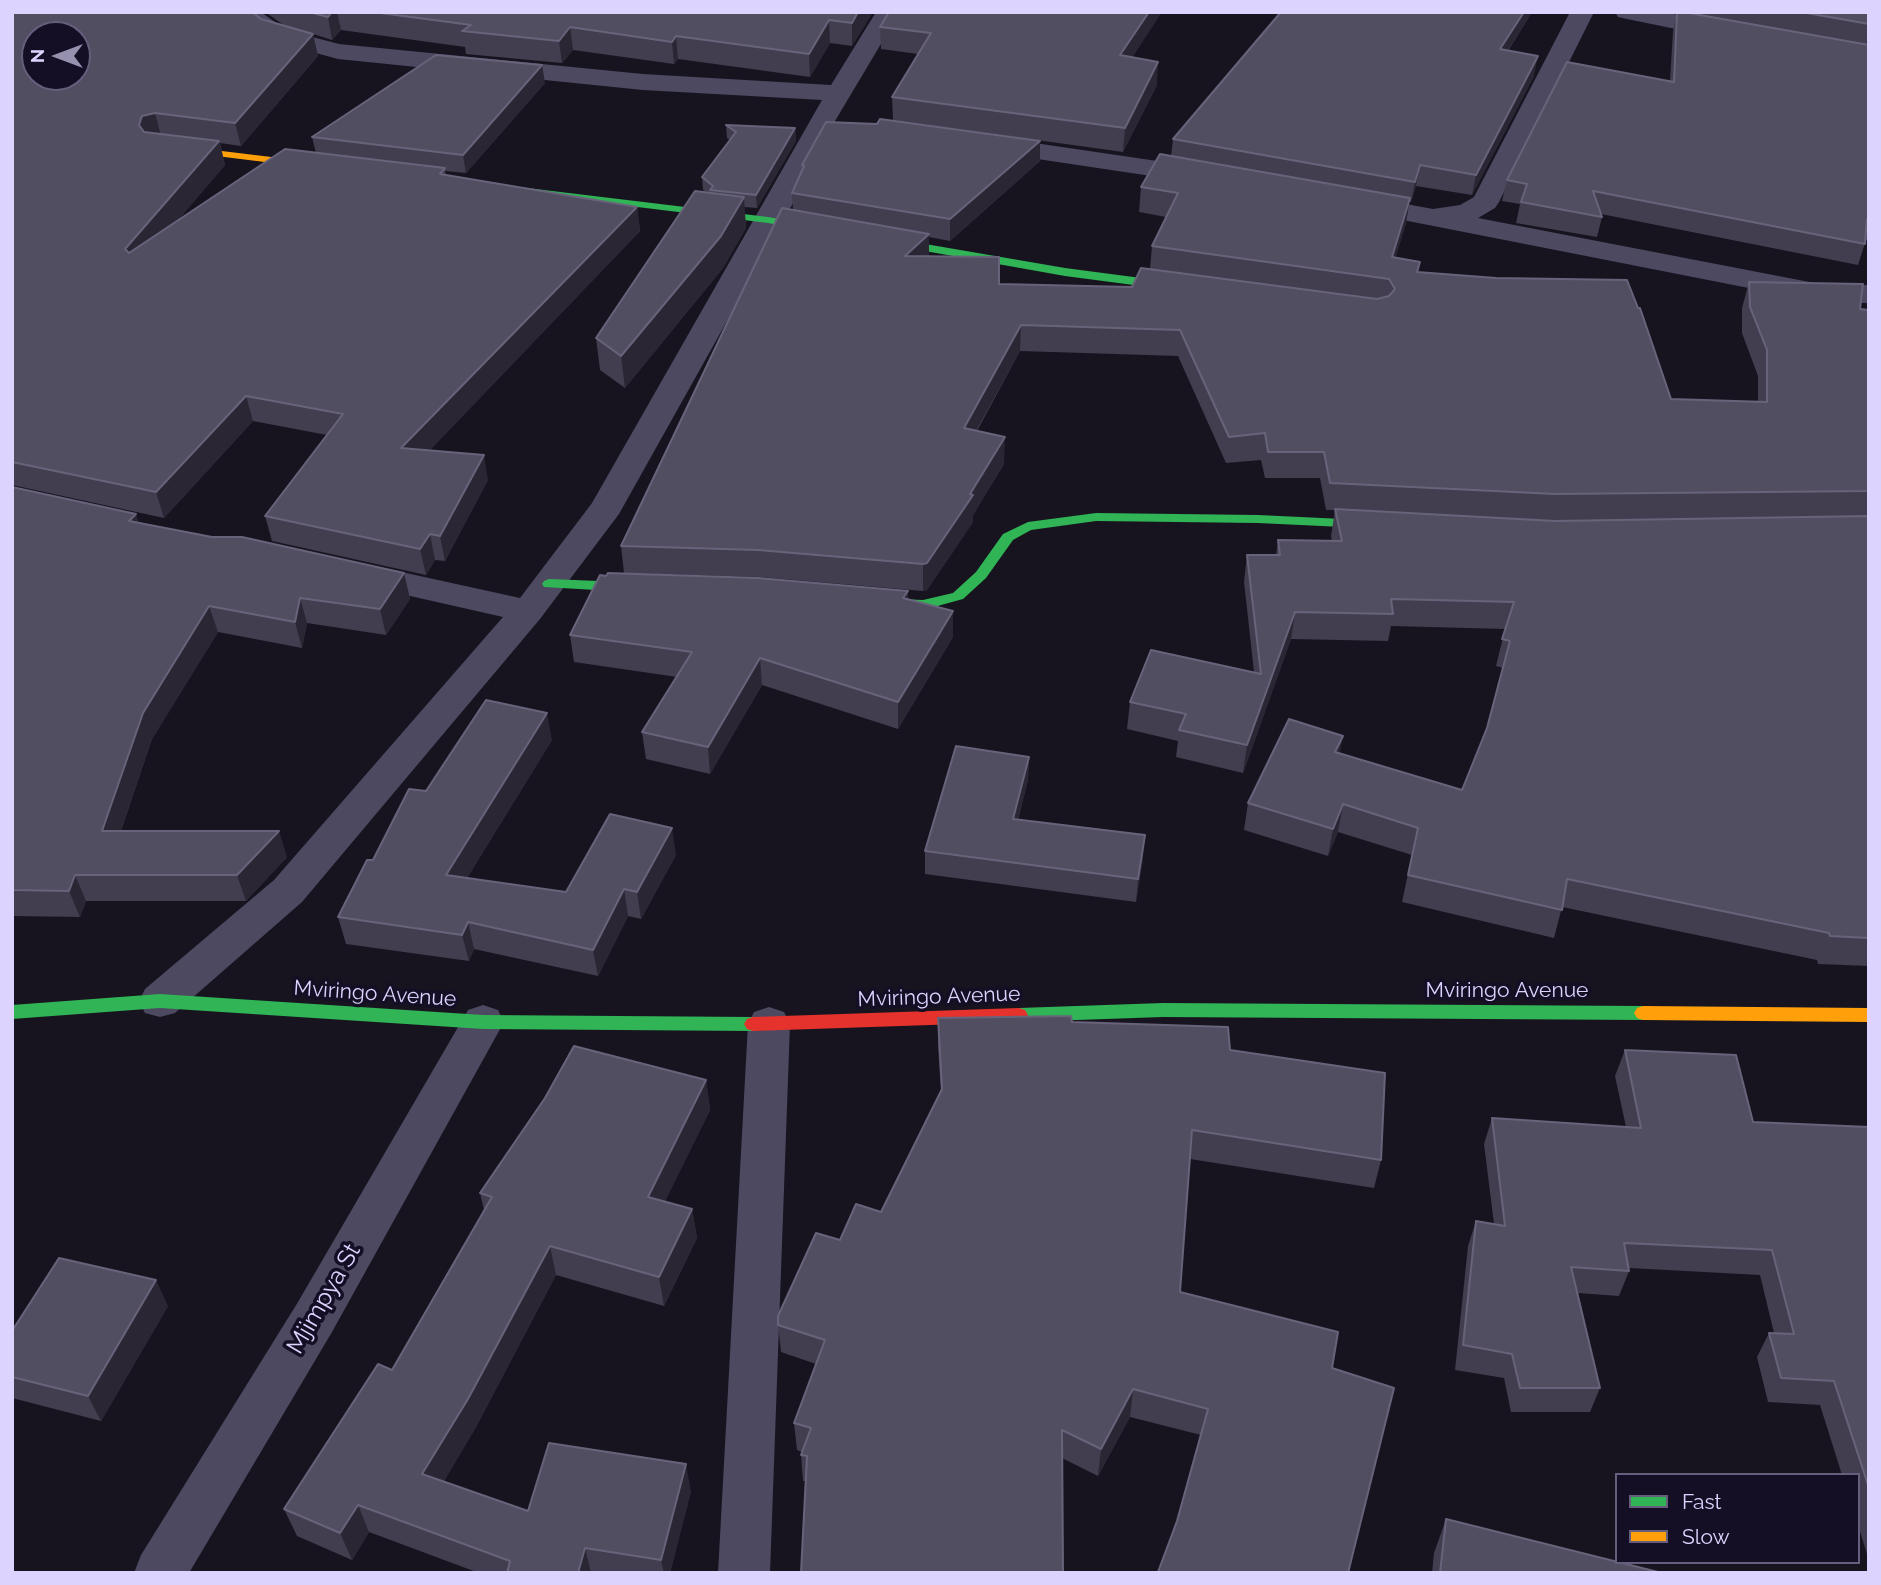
<!DOCTYPE html>
<style>
body{margin:0}
#map{position:relative;width:1881px;height:1585px;overflow:hidden;background:#171420;font-family:Raleway,sans-serif}
canvas{display:block}
.frame{position:absolute;inset:0;border:14px solid #dcd4fe;pointer-events:none}
.legend{position:absolute;left:1615px;top:1473px;width:245px;height:91px;box-sizing:border-box;background:#150f25;border:2px solid #655e7c;margin:0;padding:9px 12px;list-style:none;font-size:21px;color:#dcd4fe}
.legend li{display:flex;align-items:center;gap:14px;height:35px}
.legend b{width:35px;border:2px solid #655e7c}
.north{position:absolute;left:21px;top:21px;width:70px;height:70px;box-sizing:border-box;background:#150f25;border:2px solid #655e7c;border-radius:50%;rotate:270deg;font-size:19px;font-weight:700;line-height:28px;text-align:center;color:#dcd4fe}
.north::after{content:'';display:block;margin:auto;width:24px;height:32px;background:#9791b0;clip-path:polygon(50% 0,100% 100%,50% 72%,0 100%)}
</style>
<div id="map">
<canvas width="1881" height="1585"></canvas>
<div class="frame"></div>
<ul class="legend">
<li><b style="height:9px;background:#30b455"></b>Fast</li>
<li><b style="height:9px;background:#ff9f0a"></b>Slow</li>
</ul>
<div class="north">N</div>
</div>
<script>
const ctx = document.querySelector('canvas').getContext('2d');
ctx.lineJoin = 'round';
const toPath = rows => new Path2D(rows.map(r => 'M' + r).join(''));
function paint(path, color) { ctx.fillStyle = color; ctx.fill(path, 'evenodd'); }
function trace(path, color, width, dash) { ctx.strokeStyle = color; ctx.lineWidth = width; ctx.lineCap = dash ? 'butt' : 'round'; ctx.setLineDash(dash || []); ctx.stroke(path); }
function write(font, color, halo, rows, align = 'center') {
  ctx.font = font + ' Raleway,sans-serif'; ctx.lineWidth = 7; ctx.setLineDash([]); ctx.textBaseline = 'middle'; ctx.strokeStyle = halo; ctx.fillStyle = color; for (const [text, x, y, turn = 0] of rows) {
    ctx.save(); ctx.translate(x, y); ctx.rotate((+turn || 0) * Math.PI / 180); ctx.textAlign = isNaN(turn) ? turn : align; if (halo) ctx.strokeText(text, 0, 0); ctx.fillText(text, 0, 0); ctx.restore();
  }
}
const street = toPath([
 [232,12,261,12,286,30,339,44,643,74,831,85,876,12,900,12,835,121,815,164,619,514,540,619,302,902,175,1013,160,1017,145,1013,139,1001,145,989,274,880,503,617,344,581,339,573,344,565,356,562,520,598,592,503,822,100,643,90,338,59,268,40,232,12],
 [1570,12,1594,12,1499,202,1495,208,1478,218,1825,285,1869,285,1869,303,1825,303,1347,209,1343,203,1347,197,1357,195,1433,209,1460,205,1474,197,1570,12],
 [1615,12,1664,12,1734,27,1737,32,1734,37,1725,39,1627,19,1618,17,1615,12],
 [987,136,1205,168,1215,170,1219,176,1215,182,1205,184,977,150,974,144,977,138,987,136],
 [483,1005,498,1010,504,1022,332,1332,189,1573,134,1573,141,1555,298,1302,468,1010,483,1005],
 [769,1007,784,1012,790,1024,770,1573,718,1573,748,1024,754,1012,769,1007]
]);
const fast = toPath([
 [519,187,768,217,1065,268,1187,284,1193,288,1187,292,1065,276,768,223,515,192,513,190,519,187],
 [1096,513,1258,515,1385,521,1392,525,1385,529,1258,523,1096,521,1031,530,1013,540,986,578,963,599,923,610,876,608,869,603,876,598,923,600,953,593,976,572,1003,534,1028,522,1096,513],
 [549,579,648,583,655,588,648,593,544,587,542,584,544,581,549,579],
 [160,994,483,1015,753,1017,759,1019,762,1024,759,1029,753,1031,483,1029,160,1008,12,1019,12,1005,160,994],
 [1163,1003,1643,1006,1649,1008,1652,1013,1649,1018,1643,1020,1163,1017,1019,1022,1013,1020,1010,1015,1013,1010,1019,1008,1163,1003]
]);
const slow = toPath([
 [172,145,321,163,327,166,321,169,168,150,168,146,172,145],
 [1643,1006,1869,1008,1869,1022,1643,1020,1637,1018,1634,1013,1637,1008,1643,1006]
]);
const jam = toPath([
 [1019,1008,1025,1010,1028,1015,1025,1020,1019,1022,753,1031,747,1029,744,1024,747,1019,753,1017,1019,1008]
]);
const wall = toPath([
 [12,12,261,19,285,26,265,12,873,12,852,46,830,43,810,77,678,59,674,64,573,50,562,63,466,54,465,47,341,30,332,40,313,34,318,56,241,146,220,143,225,165,178,220,316,153,312,137,545,83,466,173,445,171,446,175,637,207,640,231,429,451,488,480,445,561,435,560,426,575,272,541,265,516,327,435,253,421,164,518,12,485],
 [1281,12,1532,12,1508,51,1534,76,1472,195,1416,186,1411,202,1409,202,1406,223,1395,258,1420,262,1418,272,1671,399,1758,402,1758,376,1742,333,1742,308,1749,282,1869,310,1869,966,1818,964,1817,960,1562,907,1554,938,1402,902,1412,855,1338,832,1328,856,1244,830,1248,803,1340,753,1462,790,1487,728,1503,668,1496,666,1505,629,1391,626,1388,641,1291,639,1243,773,1176,757,1178,741,1127,729,1130,702,1254,672,1244,582,1247,555,1276,555,1278,540,1332,541,1331,536,1335,510,1326,510,1320,478,1265,478,1261,460,1226,463,1178,356,1020,351,977,431,1004,464,973,515,973,522,927,590,923,591,760,577,624,573,621,546,793,210,792,193,803,170,802,165,1040,161,950,241,929,237,929,256,999,284,1132,287,1150,269,1152,246,1166,217,1139,212,1141,187,1171,156,1173,139],
 [1544,520,1631,520,1555,521],
 [1677,12,1869,12,1869,241,1866,240,1858,265,1601,214,1602,217,1597,237,1516,223,1520,204,1502,201,1507,180,1670,81,1673,31],
 [880,27,1132,57,1157,85,1123,152,893,120,892,97,918,54,881,49],
 [726,125,795,128,796,141,757,208,744,207,746,228,723,268,625,388,600,370,596,338,706,192,703,190,702,177,730,140,727,138],
 [12,487,139,523,404,573,410,599,386,635,307,623,302,648,218,632,152,739,121,831,287,857,246,901,86,901,80,917,12,916],
 [606,576,908,591,908,599,953,637,898,729,762,685,710,774,646,759,642,732,677,677,574,662,570,635],
 [552,740,467,878,566,892,676,855,641,919,628,916,598,976,474,949,469,961,346,944,338,917,373,860,426,791],
 [1029,757,1028,780,1018,820,1143,858,1136,902,925,874,925,851],
 [938,1018,1072,1022,1230,1050,1381,1160,1374,1188,1190,1159,1180,1292,1332,1368,1348,1573,1158,1573,1177,1521,1201,1435,1130,1417,1098,1476,1062,1458,803,1481,801,1455,802,1452,797,1450,794,1423,816,1364,781,1352,778,1325,840,1240,881,1212,941,1092,938,1047],
 [1625,1050,1753,1122,1869,1127,1869,1554,1867,1554,1858,1525,1858,1475,1842,1475,1820,1405,1768,1402,1757,1357,1769,1333,1774,1333,1760,1275,1629,1268,1629,1271,1619,1296,1578,1293,1600,1388,1590,1412,1511,1412,1504,1378,1455,1370,1468,1246,1476,1221,1494,1224,1484,1144,1492,1118,1626,1127,1615,1076],
 [706,1080,710,1110,665,1201,692,1209,697,1238,664,1306,556,1275,476,1427,444,1481,528,1511,691,1491,670,1573,479,1573,369,1532,352,1560,297,1536,284,1509,392,1370,484,1210,480,1193],
 [168,1306,101,1421,12,1398,12,1331],
 [1446,1519,1658,1573,1432,1573,1434,1553]
]);
const shadedWall = toPath([
 [332,12,337,12,341,30,332,40,328,17],
 [858,12,873,12,852,46,852,23],
 [1149,12,1162,12,1119,78,1120,55],
 [1524,12,1532,12,1496,69,1500,49],
 [829,20,830,43,810,77,809,54],
 [570,27,573,50,562,63,559,41],
 [313,34,318,56,241,146,235,123],
 [676,36,678,59,674,64,672,42],
 [1538,56,1534,76,1472,195,1476,175],
 [1158,62,1157,85,1123,152,1125,128],
 [542,65,545,83,466,173,463,155],
 [155,113,161,136,149,140,139,125,142,116],
 [795,128,796,141,757,208,756,195],
 [219,141,225,165,133,273,125,249],
 [1040,141,1040,161,950,241,950,219],
 [1420,165,1416,186,1411,202,1415,182],
 [744,197,746,228,723,268,625,388,621,356],
 [1410,198,1406,223,1388,283,1392,257],
 [637,207,640,231,407,474,401,448],
 [929,234,929,259,905,256],
 [1021,325,1020,351,963,454,964,428],
 [246,396,253,421,164,518,156,492],
 [1005,437,1004,464,973,515,973,522,927,590,923,591,923,564,970,494],
 [484,455,488,480,445,561,440,536],
 [136,514,144,539,129,521],
 [430,534,435,560,426,575,420,549],
 [404,573,410,599,386,635,380,609],
 [908,591,909,617,903,598],
 [300,598,307,623,302,648,295,622],
 [209,606,218,632,152,739,112,857,102,831,143,713],
 [953,611,953,637,898,729,898,702],
 [1295,612,1291,639,1243,773,1247,745],
 [760,658,762,685,710,774,708,747],
 [547,713,552,740,452,902,446,875],
 [1343,736,1338,763,1335,752],
 [1029,757,1028,780,1012,842,1013,819],
 [1343,804,1338,832,1328,856,1333,829],
 [672,828,676,855,641,919,637,892],
 [279,831,287,857,246,901,237,875],
 [1145,835,1143,858,1136,902,1138,879],
 [75,875,86,901,80,917,69,891],
 [624,889,628,916,598,976,593,950],
 [468,922,474,949,469,961,462,935],
 [706,1080,710,1110,653,1226,648,1197],
 [692,1209,697,1238,664,1306,659,1277],
 [550,1246,556,1275,476,1427,432,1501,422,1474],
 [156,1280,168,1306,101,1421,88,1396],
 [1133,1389,1130,1417,1098,1476,1101,1449],
 [686,1464,691,1491,670,1573,664,1573,661,1560],
 [358,1505,369,1532,352,1560,340,1533],
 [585,1548,591,1573,578,1573]
]);
const building = toPath([
 [12,12,252,12,261,19,313,34,235,123,155,113,142,116,139,125,144,132,219,141,125,249,129,253,285,149,445,168,440,174,637,207,401,448,484,455,440,536,430,534,420,549,265,516,343,414,246,396,156,492,12,462,12,12],
 [35,35,77,35,77,77,35,77,35,35],
 [309,12,332,12,328,17,309,12],
 [373,12,858,12,852,23,829,20,809,54,676,36,672,42,570,27,559,41,462,31,471,25,373,12],
 [889,12,1149,12,1120,55,1158,62,1125,128,892,97,931,33,880,27,889,12],
 [1281,12,1524,12,1500,49,1538,56,1476,175,1420,165,1415,182,1173,139,1281,12],
 [1677,12,1683,12,1869,45,1869,219,1867,219,1865,244,1593,191,1602,217,1521,202,1527,184,1507,180,1567,62,1674,82,1677,12],
 [1801,12,1869,12,1869,24,1801,12],
 [436,55,542,65,463,155,312,137,436,55],
 [880,119,1040,141,950,219,792,193,804,166,802,165,826,122,877,124,880,119],
 [726,125,795,128,756,195,710,190,713,186,702,177,736,132,726,125],
 [1160,154,1410,198,1392,257,1420,262,1417,272,1496,278,1627,280,1638,308,1640,308,1671,399,1767,402,1767,350,1750,307,1749,282,1863,284,1860,309,1869,310,1869,491,1555,494,1330,483,1324,452,1268,452,1265,433,1229,437,1180,330,1021,325,964,428,1005,437,970,494,973,495,927,563,923,564,758,550,621,546,782,208,929,234,905,256,999,257,999,284,1132,287,1141,268,1377,299,1389,296,1395,289,1389,279,1152,246,1178,193,1141,187,1160,154],
 [695,191,744,197,721,236,621,356,596,338,695,191],
 [12,487,136,514,129,521,212,537,242,537,404,573,380,609,300,598,295,622,209,606,143,713,102,831,279,831,237,875,75,875,69,891,12,890,12,487],
 [1335,509,1555,521,1869,516,1869,938,1830,936,1829,933,1567,879,1562,910,1408,875,1418,828,1343,804,1333,829,1248,803,1289,719,1343,736,1335,752,1462,790,1487,728,1510,641,1502,639,1514,602,1391,599,1393,614,1295,612,1247,745,1179,730,1186,714,1130,702,1151,650,1261,674,1247,555,1280,555,1278,540,1342,541,1335,509],
 [608,573,758,578,908,591,903,598,953,611,898,702,760,658,708,747,642,732,692,652,570,635,600,575,606,576,608,573],
 [486,700,547,713,446,875,566,892,610,814,672,828,637,892,624,889,593,950,468,922,462,935,338,917,367,860,373,860,409,789,426,791,486,700],
 [956,746,1029,757,1013,819,1145,835,1138,879,925,851,956,746],
 [1071,1016,1072,1022,1228,1027,1230,1050,1385,1073,1381,1160,1192,1130,1180,1292,1338,1332,1332,1368,1394,1388,1348,1573,1158,1572,1177,1521,1208,1409,1133,1389,1101,1449,1062,1430,1063,1573,801,1573,807,1456,801,1455,811,1428,794,1423,825,1340,778,1325,778,1316,816,1233,840,1240,856,1204,881,1212,942,1089,938,1018,1071,1016],
 [574,1046,706,1080,648,1197,692,1209,659,1277,550,1246,468,1399,422,1474,528,1511,549,1443,686,1464,661,1560,585,1548,578,1573,507,1573,510,1561,358,1505,340,1533,284,1509,378,1364,392,1370,492,1197,480,1193,545,1098,574,1046],
 [1625,1050,1736,1055,1753,1122,1869,1127,1869,1488,1834,1381,1781,1378,1769,1333,1794,1334,1772,1250,1624,1243,1629,1271,1571,1267,1600,1388,1520,1388,1512,1354,1463,1345,1476,1221,1505,1226,1492,1118,1641,1128,1625,1050],
 [59,1258,156,1280,88,1396,12,1377,12,1331,59,1258],
 [1446,1519,1658,1572,1658,1573,1440,1573,1446,1519]
]);
const streetNames = [
 ["Mviringo Avenue",1507,991],
 ["Mviringo Avenue",375,994,4],
 ["Mviringo Avenue",939,997,-2]
];
const nearStreetnames = [
 ["Mjimpya St",324,1299,-60]
];
paint(street, '#4c4961');
paint(fast, '#30b455');
paint(slow, '#ff9f0a');
paint(jam, '#e5322d');
paint(wall, '#423d4f');
paint(shadedWall, '#2a2634');
paint(building, '#524e62');
trace(building, '#68637a', 2);
write('21px', '#dcd4fe', '#150f25', streetNames);
write('24px', '#dcd4fe', '#150f25', nearStreetnames);
</script>
